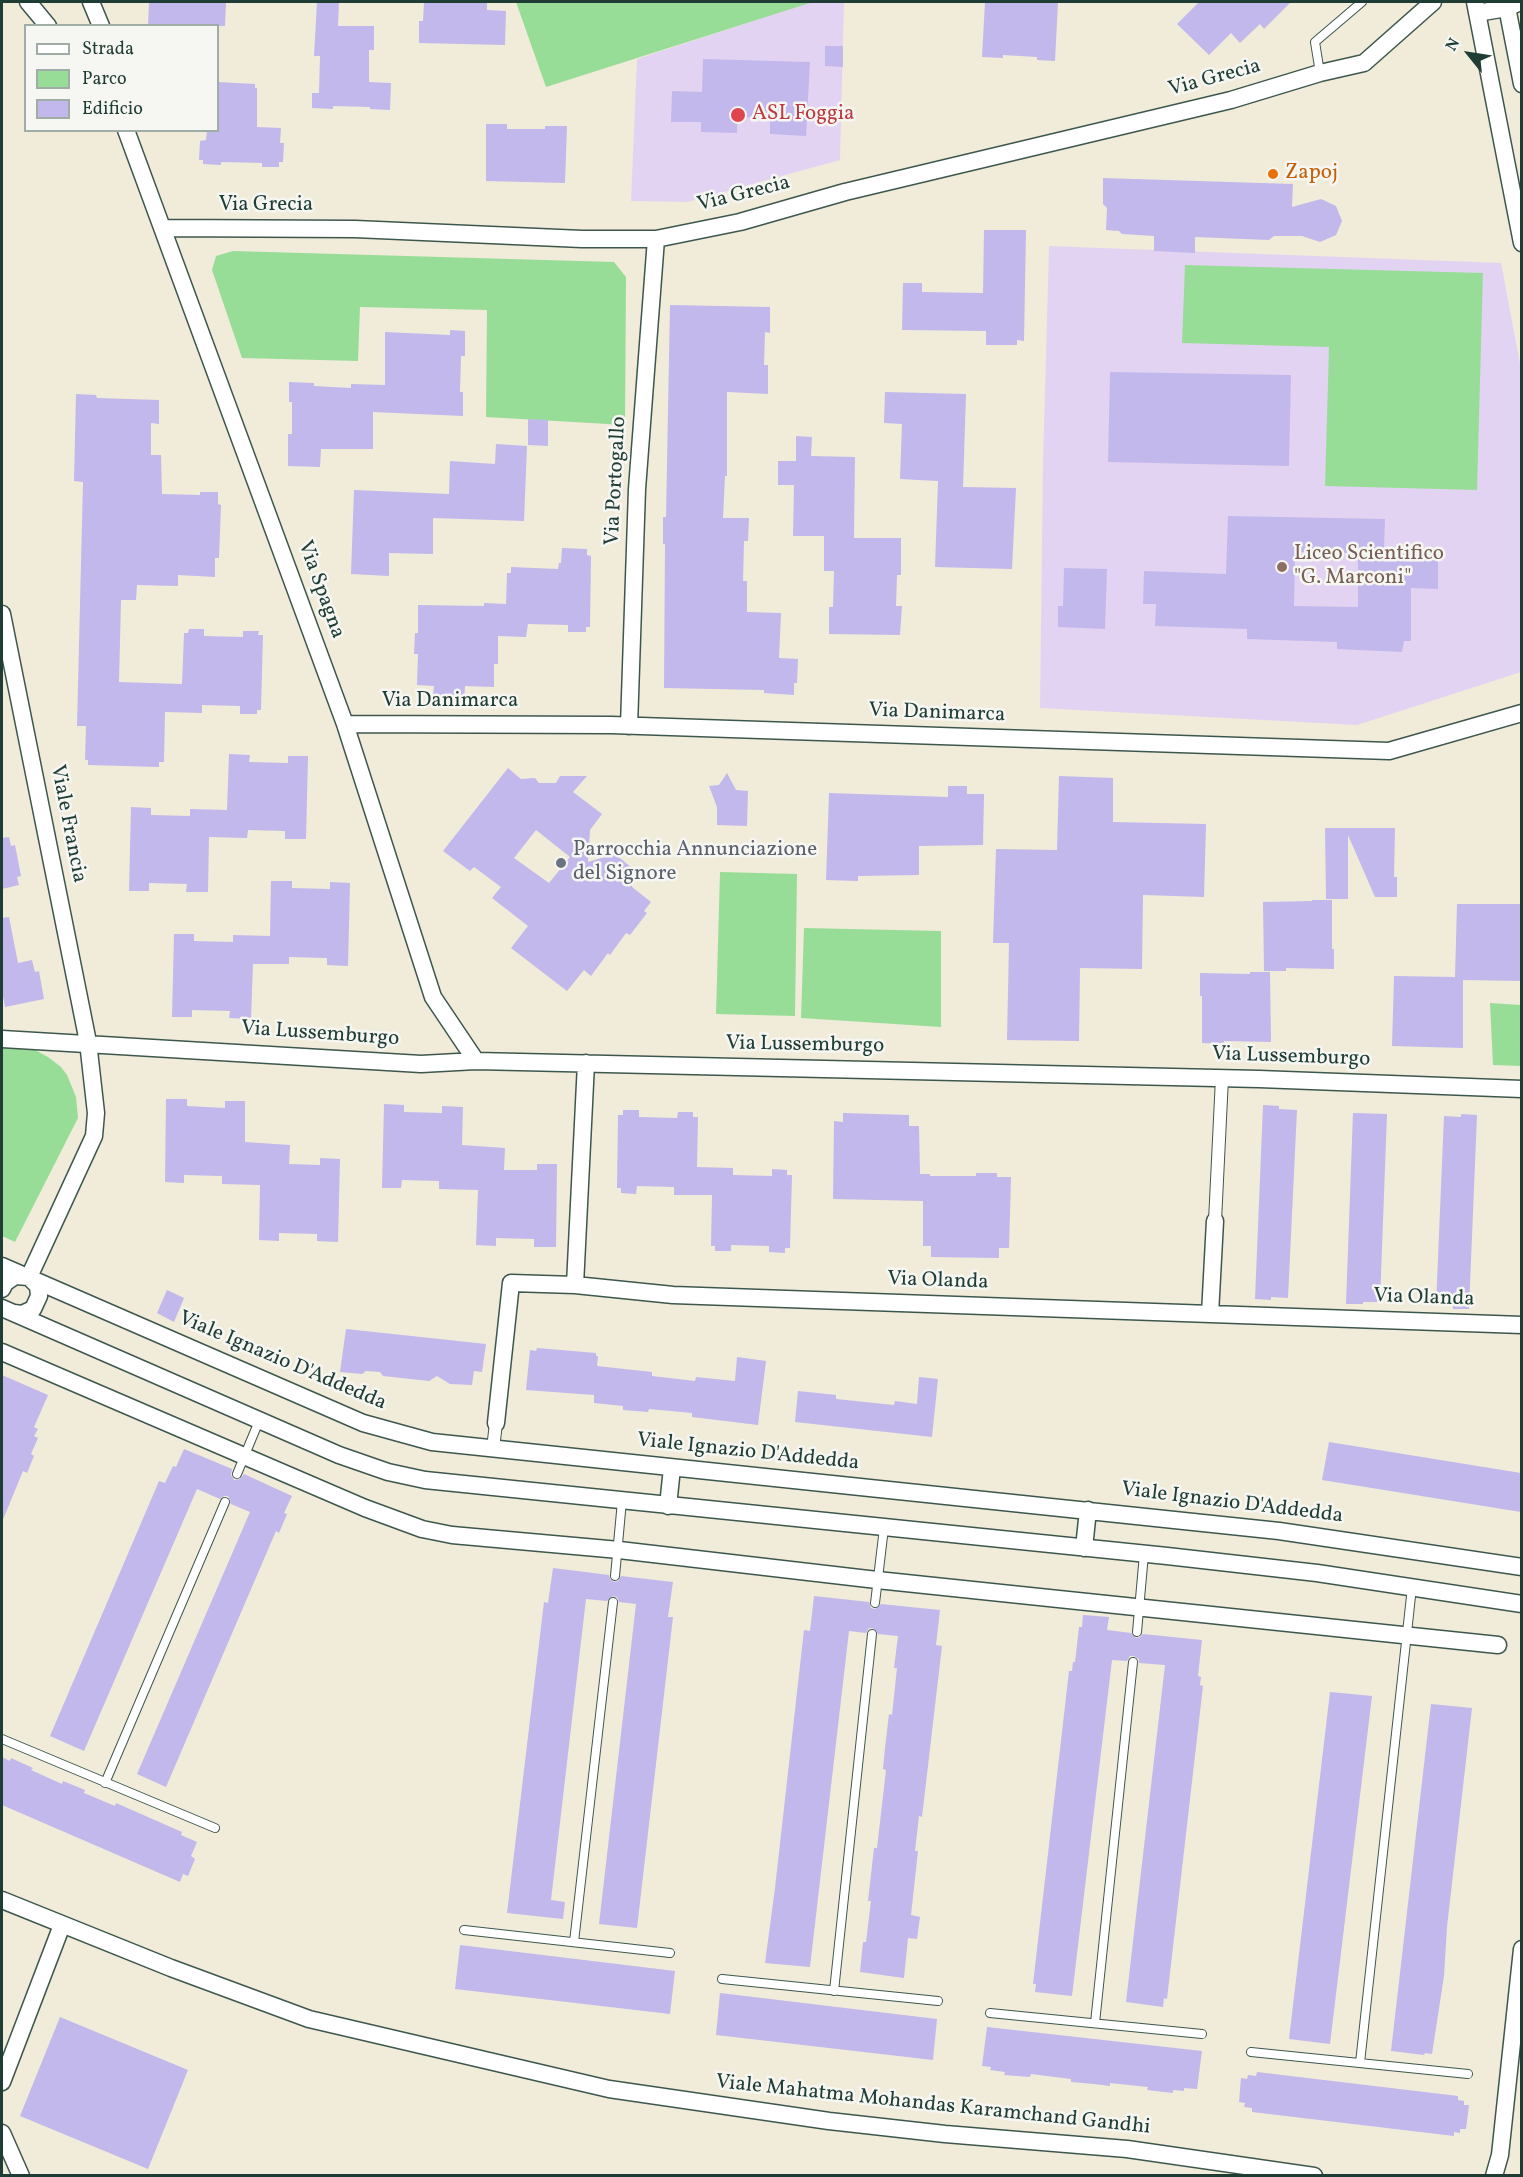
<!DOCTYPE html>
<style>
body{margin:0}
#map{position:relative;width:1523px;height:2177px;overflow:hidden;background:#f1ebda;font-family:Vollkorn,serif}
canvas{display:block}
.frame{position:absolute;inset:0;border:3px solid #1f3d34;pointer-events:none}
.legend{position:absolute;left:24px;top:24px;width:195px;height:108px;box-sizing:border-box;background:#f6f6f2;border:2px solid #a0aca6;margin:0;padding:8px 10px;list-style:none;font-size:18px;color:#1f3d34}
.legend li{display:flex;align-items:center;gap:12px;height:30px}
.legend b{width:30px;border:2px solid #a0aca6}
.north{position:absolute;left:1439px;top:24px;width:60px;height:60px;-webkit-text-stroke:4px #f6f6f2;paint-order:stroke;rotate:300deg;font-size:16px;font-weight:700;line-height:24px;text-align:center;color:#1f3d34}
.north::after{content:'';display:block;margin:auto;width:21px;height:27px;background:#1f3d34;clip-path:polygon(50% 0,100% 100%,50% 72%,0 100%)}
</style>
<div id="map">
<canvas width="1523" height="2177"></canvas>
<div class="frame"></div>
<ul class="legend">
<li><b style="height:8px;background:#fff"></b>Strada</li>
<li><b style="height:16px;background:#98dd97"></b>Parco</li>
<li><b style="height:16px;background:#c2b8eb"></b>Edificio</li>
</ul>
<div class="north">N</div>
</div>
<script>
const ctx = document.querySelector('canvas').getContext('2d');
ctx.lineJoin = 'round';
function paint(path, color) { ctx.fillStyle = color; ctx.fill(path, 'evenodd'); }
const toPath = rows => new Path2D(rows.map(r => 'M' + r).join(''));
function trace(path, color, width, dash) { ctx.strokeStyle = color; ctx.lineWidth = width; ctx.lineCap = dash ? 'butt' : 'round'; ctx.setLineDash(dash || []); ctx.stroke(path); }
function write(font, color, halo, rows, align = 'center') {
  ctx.font = font + ' Vollkorn,serif'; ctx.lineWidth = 5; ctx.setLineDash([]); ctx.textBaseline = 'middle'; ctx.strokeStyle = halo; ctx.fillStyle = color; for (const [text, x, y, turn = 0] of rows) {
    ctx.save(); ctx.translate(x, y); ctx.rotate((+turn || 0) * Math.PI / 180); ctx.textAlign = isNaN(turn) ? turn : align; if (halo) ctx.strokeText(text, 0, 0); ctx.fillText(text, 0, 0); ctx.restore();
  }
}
const built = toPath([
 [844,2,840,160,687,202,631,201,637,59,808,3],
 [1049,246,1501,263,1521,369,1521,672,1357,725,1040,708,1043,463]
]);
const green = toPath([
 [516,2,813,2,546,87],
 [233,251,614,262,626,277,625,425,486,417,487,310,360,307,358,361,242,358,212,270,216,256],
 [1185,265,1483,273,1477,490,1325,486,1329,347,1182,343],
 [720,872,797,874,795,1016,716,1014],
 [804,928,941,931,941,1027,801,1018],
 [1490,1003,1521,1005,1521,1066,1493,1065],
 [2,1045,28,1046,48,1057,61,1067,67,1075,76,1097,78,1118,15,1242,2,1236]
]);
const building = toPath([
 [149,2,226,2,225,26,148,26],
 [317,2,339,2,338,26,374,26,374,50,369,50,369,82,391,83,390,110,370,109,370,107,333,106,333,109,312,108,312,93,319,93,320,56,314,56],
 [424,2,487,2,487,10,506,11,505,45,419,43,419,21,423,21],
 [985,2,1058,2,1055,61,1037,60,1037,57,1003,55,1003,58,982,57],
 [1199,2,1291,2,1264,29,1260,24,1240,43,1231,33,1209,55,1177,24],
 [825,46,843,46,843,67,825,66],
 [703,59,810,62,806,136,770,134,770,118,737,117,737,133,701,132,701,122,671,122,672,91,702,92],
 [218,82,255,84,255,88,257,88,257,127,281,128,280,143,284,143,283,162,279,162,279,167,262,167,262,163,221,162,221,165,203,164,203,160,199,160,200,141,206,140,207,130,218,130],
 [486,124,507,124,507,129,545,129,545,126,567,126,565,183,486,181],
 [1103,178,1293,184,1292,207,1321,199,1336,206,1342,221,1336,235,1320,242,1302,236,1274,236,1269,240,1195,237,1195,253,1154,251,1154,236,1122,234,1119,231,1106,230,1107,208,1103,204],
 [984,230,1026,230,1024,341,1017,340,1017,345,986,345,986,331,902,330,903,283,922,283,922,292,983,293],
 [670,305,770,307,770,333,765,332,764,365,768,365,768,394,727,392,727,476,725,476,723,518,749,518,748,541,744,541,743,581,747,581,747,612,781,613,779,658,798,659,797,683,794,683,794,695,764,693,764,690,664,688,665,544,663,544,663,517,666,517],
 [450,330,465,331,465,356,461,356,460,392,463,392,463,416,373,412,373,449,321,449,320,467,288,466,288,434,292,434,292,402,289,402,289,382,314,383,314,386,351,388,351,384,385,385,385,332,450,335],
 [1110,372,1291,375,1289,466,1108,462],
 [885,392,966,394,963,487,1016,488,1012,569,935,567,938,481,900,479,902,424,884,423],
 [76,394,96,395,97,398,159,400,159,424,151,423,151,455,161,455,162,494,200,495,200,492,218,492,218,504,221,505,219,558,215,558,215,577,178,575,178,586,137,585,136,600,121,600,119,682,182,684,184,633,188,633,189,629,204,629,204,636,243,637,243,631,259,631,258,635,263,635,261,710,257,710,257,714,240,714,240,706,202,705,202,713,165,712,164,762,159,762,159,767,88,765,88,760,85,760,86,726,77,726,83,482,74,481],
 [528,419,548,420,548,446,528,445],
 [796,436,812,437,811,456,855,457,854,538,901,538,901,575,897,575,896,606,902,606,900,635,829,634,829,607,833,607,834,571,824,571,824,536,793,536,794,485,778,485,778,461,796,461],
 [496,444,527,446,524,521,433,518,433,554,389,553,389,576,351,574,354,490,449,494,450,461,495,464],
 [1228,516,1385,519,1384,550,1438,552,1438,589,1411,588,1411,641,1404,641,1402,652,1337,649,1337,642,1247,639,1247,629,1155,626,1156,604,1143,604,1144,571,1226,574],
 [1295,552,1358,553,1358,607,1294,606],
 [562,548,587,549,587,555,591,556,590,627,586,627,586,632,568,632,568,625,528,624,526,637,498,636,498,664,494,664,494,687,465,686,464,701,447,701,447,697,433,697,434,686,417,685,418,654,414,654,415,633,418,633,418,605,484,606,484,603,506,604,507,573,511,573,511,567,558,569,559,563,561,563],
 [1064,568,1107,569,1105,629,1058,627,1058,606,1063,606],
 [229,754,250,755,249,762,288,763,288,756,308,756,306,839,285,839,285,831,248,830,247,838,209,837,208,892,186,892,187,884,149,883,149,891,129,891,131,807,151,808,151,815,190,816,190,809,227,810],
 [508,768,521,779,535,778,539,783,556,783,560,776,587,776,573,792,602,814,590,830,588,862,615,854,632,868,632,887,651,902,644,911,647,913,630,935,626,933,610,955,608,953,591,976,584,970,567,991,511,948,528,926,492,898,501,887,474,867,470,871,443,851],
 [536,830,570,857,549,883,514,858],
 [727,773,736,790,748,791,747,826,717,825,717,807,709,786,719,785],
 [1059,776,1113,778,1113,822,1206,824,1204,897,1143,895,1142,969,1080,968,1079,1041,1007,1040,1009,943,993,943,996,849,1057,850],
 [948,786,967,786,967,794,984,794,983,845,919,846,919,875,858,876,858,881,826,880,829,793,948,797],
 [1325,828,1395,828,1394,877,1397,877,1397,897,1375,897,1348,835,1348,899,1326,899],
 [9,837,11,846,15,845,21,876,17,877,19,885,2,889,2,838],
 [271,881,292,881,292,888,330,889,330,882,350,883,348,966,327,965,327,958,289,957,289,964,253,964,251,1019,229,1018,230,1011,192,1010,192,1017,172,1017,174,934,194,934,194,941,233,942,233,935,270,936],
 [1312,900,1332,900,1332,949,1334,949,1334,969,1286,968,1286,971,1264,971,1263,902,1312,901],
 [1457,904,1521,904,1521,981,1463,980,1463,1048,1392,1046,1394,976,1455,977],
 [9,917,18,963,32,960,35,972,39,971,44,999,5,1007,2,991,2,918],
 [1250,972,1270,972,1271,1042,1224,1041,1224,1044,1202,1043,1202,996,1200,996,1200,973,1250,974],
 [166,1099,187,1099,187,1106,225,1108,225,1101,245,1101,245,1142,290,1145,289,1164,320,1165,320,1158,340,1159,338,1242,317,1241,317,1234,279,1233,279,1241,259,1240,260,1185,222,1184,222,1176,184,1175,184,1183,165,1182],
 [384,1104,404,1105,404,1112,442,1113,442,1106,463,1107,462,1145,505,1148,504,1170,537,1170,537,1164,557,1164,556,1247,534,1247,534,1239,496,1238,496,1246,476,1245,478,1190,439,1189,439,1181,402,1180,401,1188,382,1188],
 [1263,1105,1279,1106,1279,1109,1297,1110,1288,1298,1271,1297,1271,1300,1255,1299],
 [623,1110,639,1110,639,1117,677,1118,678,1112,693,1112,693,1117,698,1117,697,1167,733,1168,733,1175,772,1176,772,1169,787,1170,787,1175,792,1175,790,1248,785,1248,785,1253,769,1252,769,1246,731,1245,731,1251,715,1251,715,1246,711,1246,712,1195,674,1195,674,1187,637,1186,636,1194,621,1193,621,1188,617,1188,618,1115,623,1115],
 [843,1113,909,1115,909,1126,919,1126,920,1174,930,1174,930,1176,976,1176,976,1173,997,1173,997,1177,1011,1177,1009,1248,999,1248,999,1258,931,1257,931,1246,923,1246,923,1201,833,1199,834,1121,843,1122],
 [1353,1113,1387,1114,1380,1302,1363,1302,1363,1304,1346,1304],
 [1461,1114,1477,1115,1469,1309,1453,1309,1453,1305,1436,1305,1444,1116,1461,1117],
 [167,1290,184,1298,174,1322,157,1313],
 [346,1329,486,1344,482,1372,474,1371,472,1385,450,1384,437,1376,429,1381,383,1376,380,1372,366,1371,362,1374,340,1372],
 [537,1348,596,1353,596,1356,598,1356,597,1366,652,1372,652,1376,695,1381,696,1377,735,1381,737,1357,766,1361,758,1425,692,1417,692,1413,649,1409,648,1412,623,1410,623,1406,594,1403,594,1395,526,1390,530,1350,536,1351],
 [2,1375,48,1395,34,1427,38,1429,34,1436,38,1438,31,1454,34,1456,27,1473,23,1471,2,1522],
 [919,1377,938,1379,932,1437,795,1422,798,1391,836,1395,836,1399,894,1405,895,1401,917,1404],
 [1329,1442,1521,1473,1521,1512,1322,1480],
 [184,1449,232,1469,231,1475,234,1480,240,1479,244,1474,292,1496,284,1513,287,1514,279,1533,276,1531,166,1787,137,1774,250,1512,231,1504,228,1496,224,1496,220,1499,197,1489,84,1751,50,1736,159,1481,165,1483,173,1466,176,1467],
 [553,1568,609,1575,610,1579,614,1582,618,1581,621,1576,673,1582,668,1617,673,1617,637,1928,599,1924,636,1604,619,1602,617,1597,613,1596,607,1601,586,1599,551,1900,565,1902,563,1919,507,1913,544,1602,548,1603],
 [814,1596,869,1602,871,1608,875,1609,881,1604,940,1610,936,1645,942,1646,922,1817,919,1816,915,1851,918,1851,911,1915,920,1917,917,1939,908,1938,904,1978,860,1972,863,1942,866,1942,871,1901,868,1901,874,1848,877,1848,886,1770,883,1769,885,1748,889,1714,892,1715,897,1668,894,1668,898,1636,878,1634,873,1628,869,1628,866,1633,849,1631,810,1967,765,1963,775,1888,804,1630,810,1631],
 [1083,1615,1109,1617,1107,1630,1131,1633,1136,1638,1140,1637,1143,1634,1202,1640,1198,1676,1201,1677,1200,1685,1203,1686,1167,1999,1164,1998,1163,2007,1126,2002,1165,1665,1139,1663,1139,1659,1134,1656,1130,1656,1127,1661,1112,1660,1072,1996,1035,1992,1036,1984,1033,1984,1069,1671,1072,1671,1073,1662,1075,1662,1079,1627,1082,1627],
 [1330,1692,1372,1696,1330,2044,1289,2039],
 [1431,1704,1472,1708,1447,1927,1444,1976,1432,2054,1425,2053,1424,2055,1391,2051],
 [2,1757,10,1761,11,1758,33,1768,31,1770,62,1784,63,1781,85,1790,84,1793,115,1806,116,1803,182,1832,181,1835,197,1842,191,1856,195,1859,188,1876,183,1874,180,1882,2,1805],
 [460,1945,675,1971,670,2014,455,1989],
 [720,1993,937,2019,933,2060,716,2035],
 [60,2017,188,2070,148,2169,20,2116],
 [987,2027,1202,2051,1197,2089,1184,2088,1184,2091,1173,2090,1173,2093,1147,2090,1148,2087,1110,2083,1110,2086,1094,2084,1071,2082,1071,2079,1031,2074,1030,2077,1004,2075,1005,2072,990,2070,991,2067,982,2066],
 [1257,2072,1458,2096,1458,2100,1464,2101,1464,2105,1469,2105,1466,2129,1460,2129,1460,2133,1454,2132,1454,2136,1252,2112,1252,2108,1244,2107,1245,2103,1239,2102,1241,2078,1247,2079,1248,2075,1256,2076]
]);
const service = toPath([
 [1320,73,1315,42,1362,2],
 [237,1474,259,1421],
 [615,1576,622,1501],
 [875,1603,884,1528],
 [1137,1632,1144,1554],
 [2,1739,215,1828],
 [105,1783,225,1502],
 [464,1930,670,1953],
 [574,1942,613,1602],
 [722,1979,938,2001],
 [834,1991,872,1634],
 [990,2013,1202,2034],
 [1095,2023,1133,1662],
 [1251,2052,1468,2074],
 [1360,2063,1412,1587]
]);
const pedestrian = toPath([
 [1215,1221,1222,1078],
 [493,1449,496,1423]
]);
const minor = toPath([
 [28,2,48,26],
 [91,2,101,26],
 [1475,2,1522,243],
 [1506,2,1522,84],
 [1477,13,1507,8,1520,2],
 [126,130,345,724,433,997,476,1061],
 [163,228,355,229,582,239,656,239,740,222,845,192,1231,100,1320,73,1364,63,1433,2],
 [2,614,88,1042,96,1113,94,1136,29,1277],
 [345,724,611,725,1389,751,1522,713],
 [629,726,637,489,656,239],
 [2,1039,421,1064,476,1061,1259,1079,1522,1089],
 [586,1063,575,1285,673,1295,1522,1325],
 [2,1266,363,1423,432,1442,1279,1531,1522,1567],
 [2,1289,5,1283,15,1276,29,1277,38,1286,39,1296,33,1309,22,1314,14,1313],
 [2,1308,339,1455,388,1472,425,1480,1167,1556,1317,1573,1522,1604],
 [1210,1314,1215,1221],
 [2,1352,365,1508,422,1529,452,1535,619,1550,877,1580,1498,1645],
 [496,1423,511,1283,575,1285],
 [668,1506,672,1468],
 [1084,1548,1088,1510],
 [2,1900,171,1968,309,2019,609,2089,829,2121,945,2134,1127,2149,1314,2176],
 [2,2082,62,1925],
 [2,2133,21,2176],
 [1494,2176,1500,2155,1522,1949]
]);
const markers = [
 [738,115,8,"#e0444e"],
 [1273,174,6,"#e8710a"],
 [1282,567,6,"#8d6e63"],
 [561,863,6,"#6b7280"]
];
const streetNames = [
 ["Via Grecia",1215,79,-15],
 ["Via Grecia",744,195,-14],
 ["Via Grecia",266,206],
 ["Via Portogallo",617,481,-87],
 ["Via Spagna",320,590,70],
 ["Via Danimarca",450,702],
 ["Via Danimarca",937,714,2],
 ["Viale Francia",67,824,79],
 ["Via Lussemburgo",320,1035,4],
 ["Via Lussemburgo",805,1046,1],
 ["Via Lussemburgo",1291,1058,2],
 ["Via Olanda",938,1282,2],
 ["Via Olanda",1424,1299,2],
 ["Viale Ignazio D'Addedda",282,1362,23],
 ["Viale Ignazio D'Addedda",748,1453,6],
 ["Viale Ignazio D'Addedda",1232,1504,7],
 ["Viale Mahatma Mohandas Karamchand Gandhi",933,2106,6]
];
const healthNames = [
 ["ASL Foggia",752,115]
];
const foodNames = [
 ["Zapoj",1285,174]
];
const educationNames = [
 ["Liceo Scientifico",1294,555],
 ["\"G. Marconi\"",1294,579]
];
const worshipNames = [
 ["Parrocchia Annunciazione",573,851],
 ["del Signore",573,875]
];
paint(built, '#e3d3f2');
paint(green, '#98dd97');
paint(building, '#c2b8eb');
trace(service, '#3e574d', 10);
trace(pedestrian, '#3e574d', 14);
trace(minor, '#3e574d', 19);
trace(service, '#fff', 8);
trace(pedestrian, '#fff', 12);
trace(minor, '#fff', 16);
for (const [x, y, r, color] of markers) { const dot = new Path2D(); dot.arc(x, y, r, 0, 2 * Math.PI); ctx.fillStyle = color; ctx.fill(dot); trace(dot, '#f6f6f2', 2); }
write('21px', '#1f3d34', '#f6f6f2', streetNames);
write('21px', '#be3a42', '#f6f6f2', healthNames, 'left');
write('21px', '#c56008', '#f6f6f2', foodNames, 'left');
write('21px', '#785e54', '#f6f6f2', educationNames, 'left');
write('21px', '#5b616d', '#f6f6f2', worshipNames, 'left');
</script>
